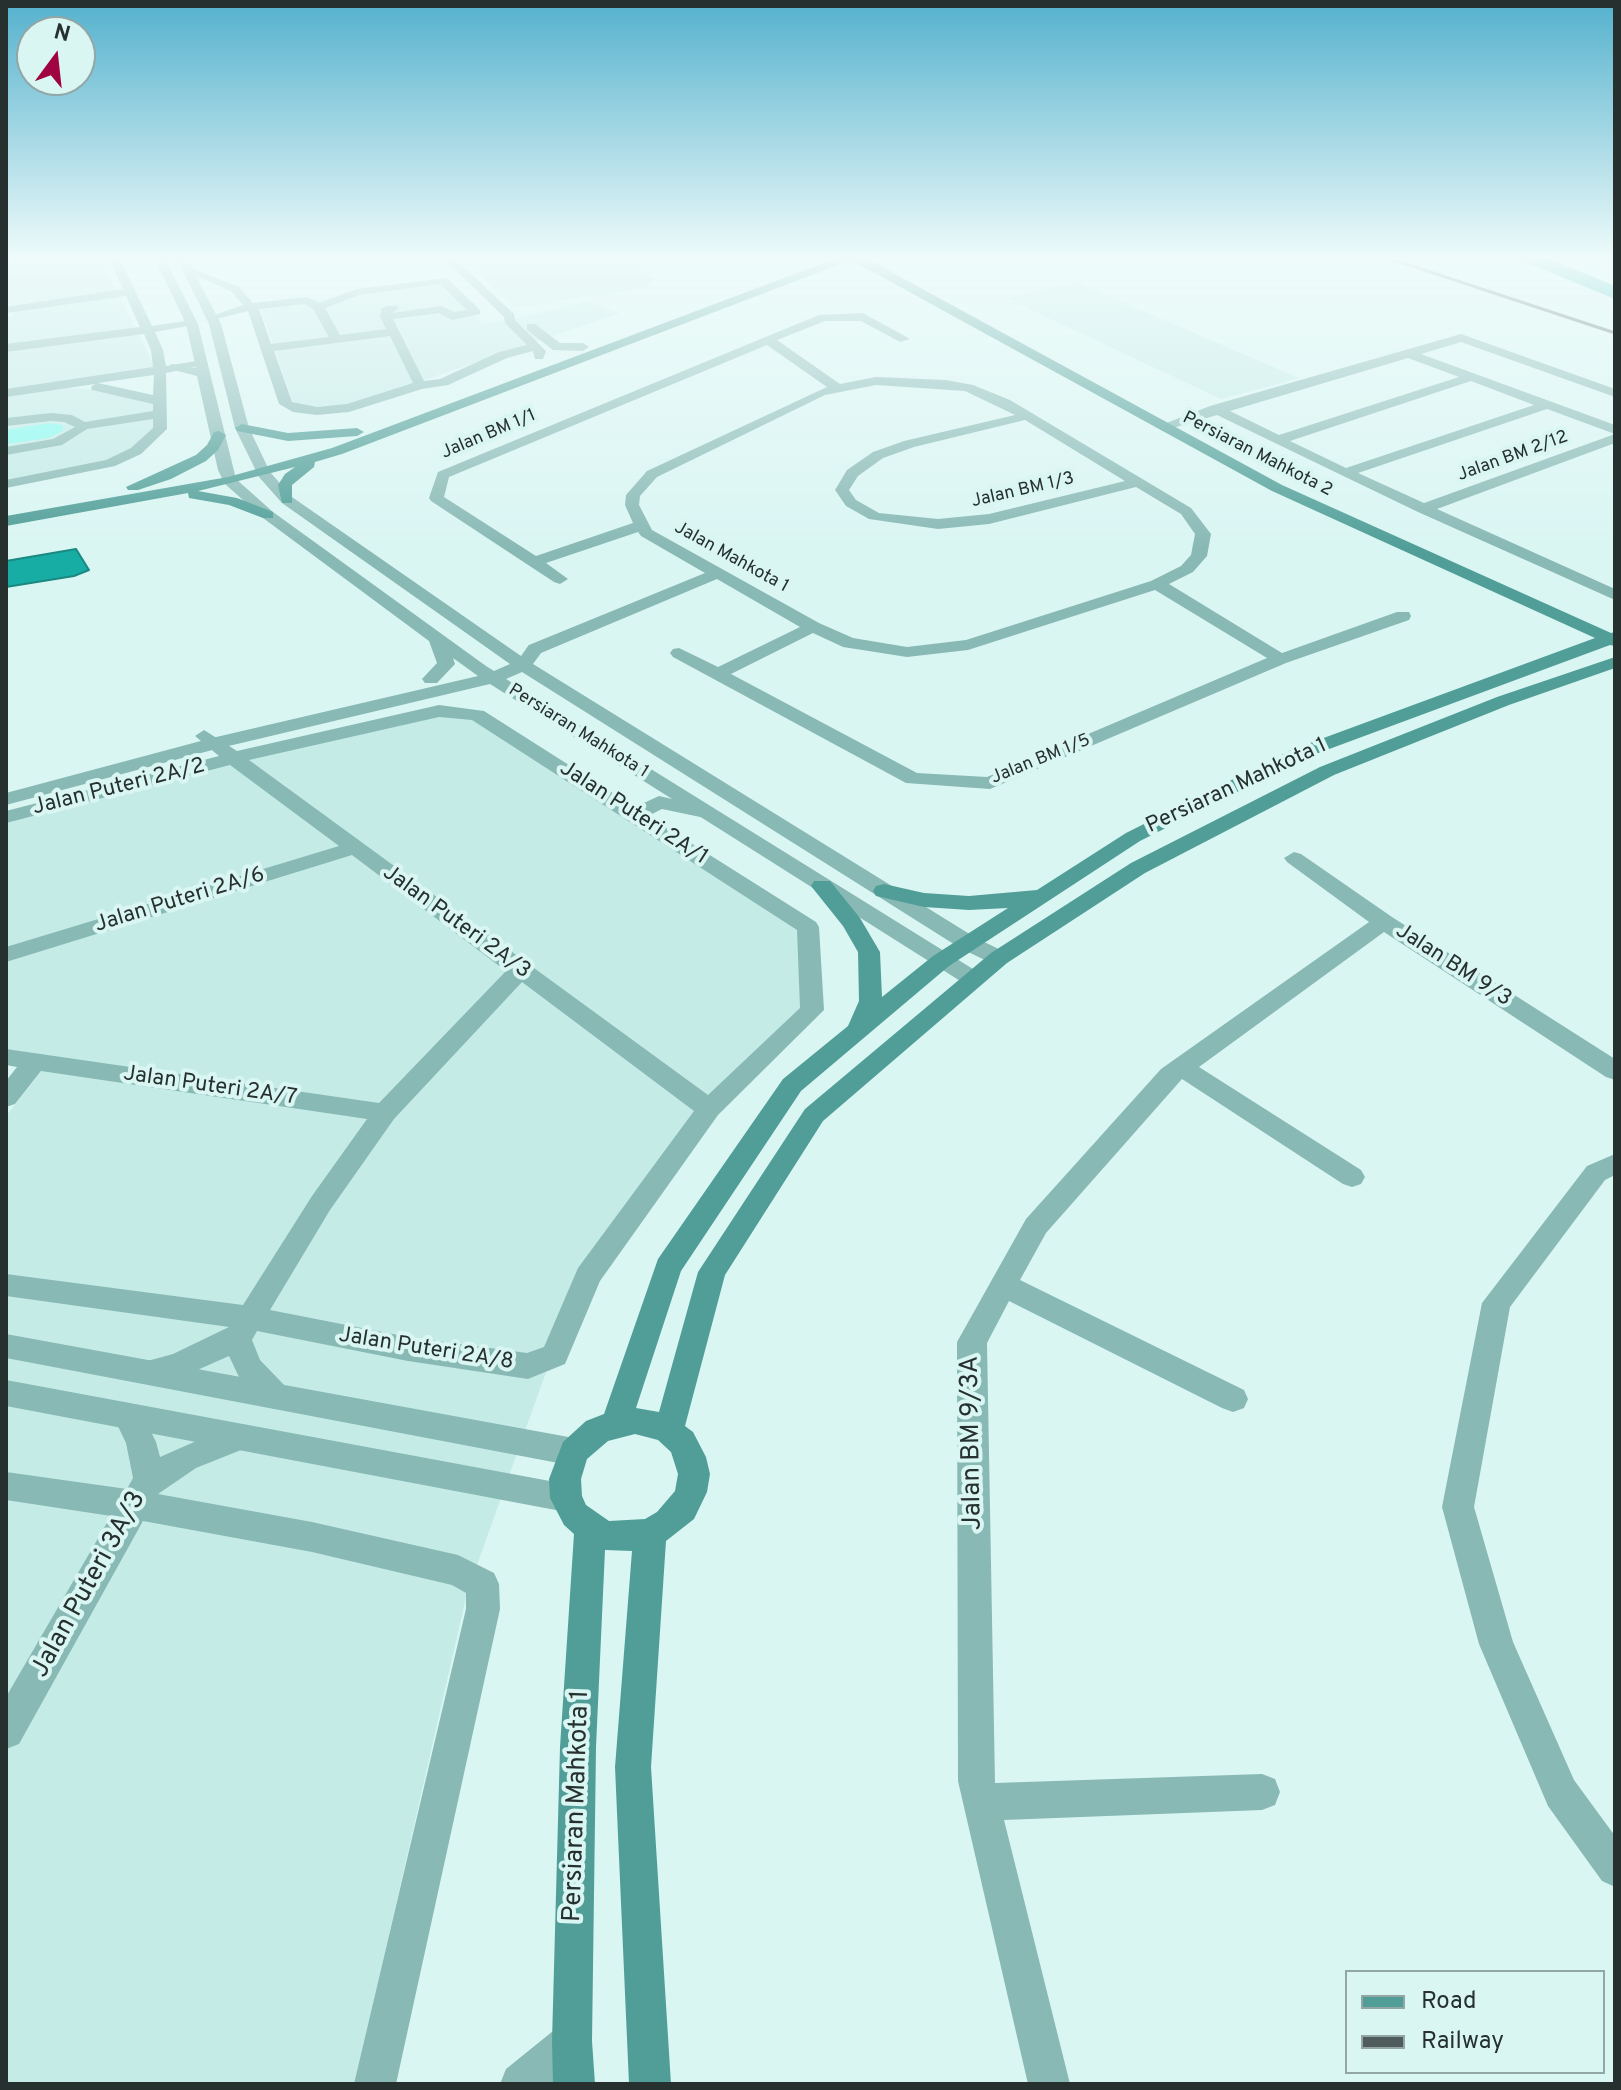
<!DOCTYPE html>
<style>
body{margin:0}
#map{position:relative;width:1621px;height:2090px;overflow:hidden;background:#daf6f3;font-family:Overpass,sans-serif}
canvas{display:block}
.frame{position:absolute;inset:0;border:8px solid #25302f;pointer-events:none}
.legend{position:absolute;left:1345px;top:1970px;width:260px;height:104px;box-sizing:border-box;background:#daf6f3;border:2px solid #92a7a5;margin:0;padding:10px 14px;list-style:none;font-size:24px;color:#25302f}
.legend li{display:flex;align-items:center;gap:16px;height:40px}
.legend b{width:40px;border:2px solid #92a7a5}
.north{position:absolute;left:16px;top:16px;width:80px;height:80px;box-sizing:border-box;background:#daf6f3;border:2px solid #92a7a5;border-radius:50%;rotate:15deg;font-size:22px;font-weight:700;line-height:32px;text-align:center;color:#25302f}
.north::after{content:'';display:block;margin:auto;width:28px;height:36px;background:#a00342;clip-path:polygon(50% 0,100% 100%,50% 72%,0 100%)}
</style>
<div id="map">
<canvas width="1621" height="2090"></canvas>
<div class="frame"></div>
<ul class="legend">
<li><b style="height:10px;background:#519e98"></b>Road</li>
<li><b style="height:10px;background:#4e5d5b"></b>Railway</li>
</ul>
<div class="north">N</div>
</div>
<script>
const ctx = document.querySelector('canvas').getContext('2d');
ctx.lineJoin = 'round';
function paint(path, color) { ctx.fillStyle = color; ctx.fill(path, 'evenodd'); }
const toPath = rows => new Path2D(rows.map(r => 'M' + r).join(''));
function trace(path, color, width, dash) { ctx.strokeStyle = color; ctx.lineWidth = width; ctx.lineCap = dash ? 'butt' : 'round'; ctx.setLineDash(dash || []); ctx.stroke(path); }
function write(font, color, halo, rows, align = 'center') {
  ctx.font = font + ' Overpass,sans-serif'; ctx.lineWidth = 8; ctx.setLineDash([]); ctx.textBaseline = 'middle'; ctx.strokeStyle = halo; ctx.fillStyle = color; for (const [text, x, y, turn = 0] of rows) {
    ctx.save(); ctx.translate(x, y); ctx.rotate((+turn || 0) * Math.PI / 180); ctx.textAlign = isNaN(turn) ? turn : align; if (halo) ctx.strokeText(text, 0, 0); ctx.fillText(text, 0, 0); ctx.restore();
  }
}
const built = toPath([
 [6,255,103,255,109,267,18,279,105,268,156,369,57,387,114,391,155,404,156,429,132,450,108,461,6,482,6,317,13,316,6,290],
 [623,255,655,280,644,288,515,308,461,256],
 [442,282,483,324,533,315,587,301,621,313,348,406,321,409,293,403,260,307],
 [1079,283,1127,304,1299,378,1221,399,1006,298],
 [439,714,473,719,801,929,803,1008,583,1269,467,1593,355,2084,6,2084,6,1116,52,1058,6,1050,6,822,229,764]
]);
const green = toPath([
 [49,423,63,425,63,431,48,438,6,444,6,430]
]);
const water = toPath([
 [76,549,89,570,74,576,6,587,6,561,76,549]
]);
const river = toPath([
 [1515,255,1539,255,1615,286,1615,299,1518,259,1515,255]
]);
const minor = toPath([
 [108,255,118,255,152,326,192,320,198,324,155,332,163,350,166,366,202,360,208,364,166,373,167,429,141,454,115,466,6,488,6,480,106,460,131,448,153,428,153,419,87,429,62,445,6,455,6,447,53,439,75,427,64,422,51,421,6,426,6,418,51,413,72,415,85,422,153,411,153,404,92,390,91,387,95,384,6,397,6,389,153,367,151,350,144,334,6,352,6,344,140,327,126,296,6,313,6,307,123,289,108,255],
 [154,375,153,395,98,383,154,375],
 [440,255,451,255,514,314,515,320,546,351,543,359,535,359,533,351,507,358,448,385,422,389,349,412,317,415,293,412,279,404,248,311,209,321,209,317,243,305,231,291,184,271,193,269,239,287,253,303,307,297,319,303,357,289,447,278,480,310,480,314,452,320,439,313,393,319,424,381,440,379,499,352,527,345,505,323,504,317,440,255],
 [440,284,467,310,454,312,441,306,392,313,399,308,397,306,387,306,381,309,380,317,386,329,340,335,325,308,359,295,440,284],
 [305,304,313,309,329,337,271,344,259,309,305,304],
 [390,336,413,383,347,404,317,407,292,402,274,351,390,336],
 [863,313,910,339,900,342,861,321,825,321,777,340,840,384,876,377,946,380,973,385,1010,400,1191,508,1211,534,1207,556,1193,572,1169,584,1282,653,1397,612,1409,612,1411,616,1409,620,1286,663,990,789,906,783,673,657,670,653,673,649,679,648,718,667,800,627,717,579,541,653,529,653,526,649,529,645,705,573,641,536,638,532,546,563,568,579,560,584,554,582,431,501,429,498,438,472,819,315,863,313],
 [767,345,827,387,647,471,626,495,625,505,633,523,536,556,444,497,449,477,767,345],
 [876,385,965,391,1015,415,904,441,873,452,847,470,835,490,846,506,869,519,938,529,989,524,1136,487,1181,514,1195,534,1191,555,1181,566,1151,581,966,640,907,647,853,638,819,623,652,530,639,505,640,496,657,477,825,395,876,385],
 [1025,420,1125,481,989,514,938,519,879,513,856,500,849,490,858,476,883,458,914,447,1025,420],
 [1155,590,1267,658,987,777,917,773,731,674,813,633,843,647,907,657,968,650,1155,590],
 [527,324,535,324,560,343,583,343,589,347,583,351,553,350,527,330,527,324],
 [1461,334,1615,389,1615,397,1461,342,1421,354,1615,425,1615,443,1437,509,1615,589,1615,600,1418,512,1217,415,1163,431,1156,427,1210,406,1461,334],
 [1408,358,1459,377,1279,435,1230,411,1408,358],
 [1471,381,1534,405,1346,468,1290,441,1471,381],
 [1547,409,1615,434,1424,503,1358,473,1547,409],
 [439,705,484,711,635,807,659,796,712,808,715,812,705,818,662,809,648,816,816,922,819,927,824,1010,718,1115,600,1281,565,1364,528,1379,408,1361,257,1331,252,1340,260,1360,286,1387,290,1396,286,1405,275,1409,264,1405,239,1377,229,1356,177,1379,150,1385,140,1381,135,1372,140,1363,173,1354,229,1327,6,1296,6,1274,243,1305,312,1196,367,1119,41,1071,15,1104,6,1107,6,1081,17,1067,6,1065,6,1049,379,1103,506,971,352,855,6,962,6,947,339,846,230,765,6,823,6,811,219,756,195,736,204,730,237,751,439,705],
 [439,717,472,720,797,930,800,1008,708,1095,249,760,439,717],
 [522,982,694,1111,578,1268,544,1347,527,1353,408,1337,270,1310,330,1210,394,1119,522,982],
 [1294,852,1301,854,1392,917,1615,1059,1615,1080,1606,1077,1384,932,1199,1067,1361,1170,1365,1177,1361,1184,1352,1187,1343,1184,1182,1079,1046,1233,1020,1280,1244,1390,1248,1399,1244,1408,1233,1412,1222,1408,1009,1301,987,1343,995,1783,1262,1774,1275,1779,1280,1792,1275,1805,1262,1810,1004,1820,1070,2084,1028,2084,958,1781,957,1342,1026,1219,1161,1069,1369,922,1287,862,1284,858,1294,852],
 [1615,1154,1615,1175,1605,1180,1510,1307,1474,1507,1513,1642,1574,1780,1615,1836,1615,1887,1602,1881,1548,1806,1479,1644,1442,1507,1482,1303,1587,1166,1615,1154],
 [129,1405,140,1409,156,1442,160,1457,235,1424,246,1428,250,1438,246,1448,196,1468,158,1494,312,1522,458,1555,494,1573,499,1584,500,1609,396,2084,354,2084,466,1609,466,1593,452,1585,312,1552,143,1521,19,1744,6,1749,6,1697,111,1516,6,1500,6,1472,127,1489,133,1478,126,1443,114,1418,118,1409,129,1405],
 [572,2021,586,2027,592,2041,586,2055,553,2084,500,2084,506,2069,558,2027,572,2021]
]);
const tertiary = toPath([
 [153,255,163,255,198,324,236,479,273,512,486,666,494,671,510,664,282,503,259,477,235,428,209,324,175,255,185,255,221,324,249,428,270,472,292,497,521,656,529,645,541,645,544,649,533,664,976,938,1007,953,1010,958,1007,963,991,963,960,948,522,672,506,679,981,974,984,979,981,984,965,984,490,684,216,749,6,805,6,793,212,738,478,676,453,658,455,664,437,683,425,683,422,679,437,663,429,641,263,518,225,484,218,470,197,376,166,368,172,364,196,368,186,324,153,255],
 [6,1334,574,1438,585,1442,589,1452,585,1462,574,1466,6,1358,6,1334],
 [6,1380,566,1484,577,1488,582,1498,577,1508,566,1512,6,1406,6,1380]
]);
const secondary = toPath([
 [845,255,860,255,1282,485,1611,633,1615,632,1615,646,1610,645,1305,758,1140,841,949,966,801,1091,681,1271,636,1408,659,1412,698,1272,805,1109,991,953,1131,863,1320,767,1497,697,1615,657,1615,668,1509,705,1334,775,1145,873,1007,963,823,1121,725,1275,685,1426,693,1432,706,1457,710,1474,707,1492,694,1519,666,1541,651,1767,671,2084,629,2084,615,1767,632,1551,605,1550,596,1747,592,2041,595,2084,553,2084,552,2041,560,1747,574,1534,564,1525,550,1498,549,1479,563,1442,586,1421,604,1414,658,1259,783,1079,848,1026,859,1001,858,952,843,926,811,886,814,881,830,881,860,918,880,952,882,997,933,956,1008,908,969,910,924,907,876,896,873,891,876,886,884,884,924,893,969,896,1037,890,1126,833,1291,750,1595,638,1272,491,851,260,342,454,315,462,314,467,292,485,292,503,282,503,278,485,285,474,295,467,198,491,237,498,273,512,273,518,263,518,229,505,189,498,188,493,6,526,6,516,228,477,332,448,845,255],
 [635,1434,658,1440,671,1452,678,1474,675,1491,657,1512,645,1519,609,1521,586,1505,582,1496,581,1479,587,1459,608,1441,635,1434],
 [242,424,288,433,357,428,364,432,357,436,288,441,237,431,235,428,242,424],
 [219,431,226,435,218,450,206,461,171,479,138,490,128,490,126,487,196,455,207,445,214,432,219,431]
]);
const rail = toPath([
 [1379,255,1615,333]
]);
const farStreetnames = [
 ["Jalan BM 1/1",489,435,-23],
 ["Persiaran Mahkota 2",1257,455,27],
 ["Jalan BM 2/12",1513,457,-20],
 ["Jalan BM 1/3",1023,491,-13],
 ["Jalan Mahkota 1",731,558,29],
 ["Persiaran Mahkota 1",578,732,32],
 ["Jalan BM 1/5",1041,760,-22]
];
const streetNames = [
 ["Persiaran Mahkota 1",1237,787,-25],
 ["Jalan Puteri 2A/2",119,788,-14],
 ["Jalan Puteri 2A/1",633,814,33],
 ["Jalan Puteri 2A/6",180,901,-17],
 ["Jalan Puteri 2A/3",456,923,36],
 ["Jalan BM 9/3",1453,966,33],
 ["Jalan Puteri 2A/7",210,1087,8],
 ["Jalan Puteri 2A/8",426,1350,9]
];
const nearStreetnames = [
 ["Jalan BM 9/3A",973,1443,-91],
 ["Jalan Puteri 3A/3",90,1585,-61],
 ["Persiaran Mahkota 1",578,1806,-88]
];
paint(built, '#c5ebe7');
paint(green, '#88f9ef');
paint(water, '#17ada4');
trace(water, '#1b8881', 2);
paint(river, '#17ada4');
paint(minor, '#89b9b5');
paint(tertiary, '#89b9b5');
paint(secondary, '#519e98');
trace(rail, '#4e5d5b', 3);
const sky = ctx.createLinearGradient(0, 0, 0, 548);
sky.addColorStop(0, '#54b1cd');
sky.addColorStop(0.47, '#eefbfa');
sky.addColorStop(1, '#eefbfa00');
ctx.fillStyle = sky;
ctx.fillRect(0, 0, 1621, 548);
write('18px', '#25302f', '#daf6f3', farStreetnames);
write('22px', '#25302f', '#daf6f3', streetNames);
write('26px', '#25302f', '#daf6f3', nearStreetnames);
</script>
